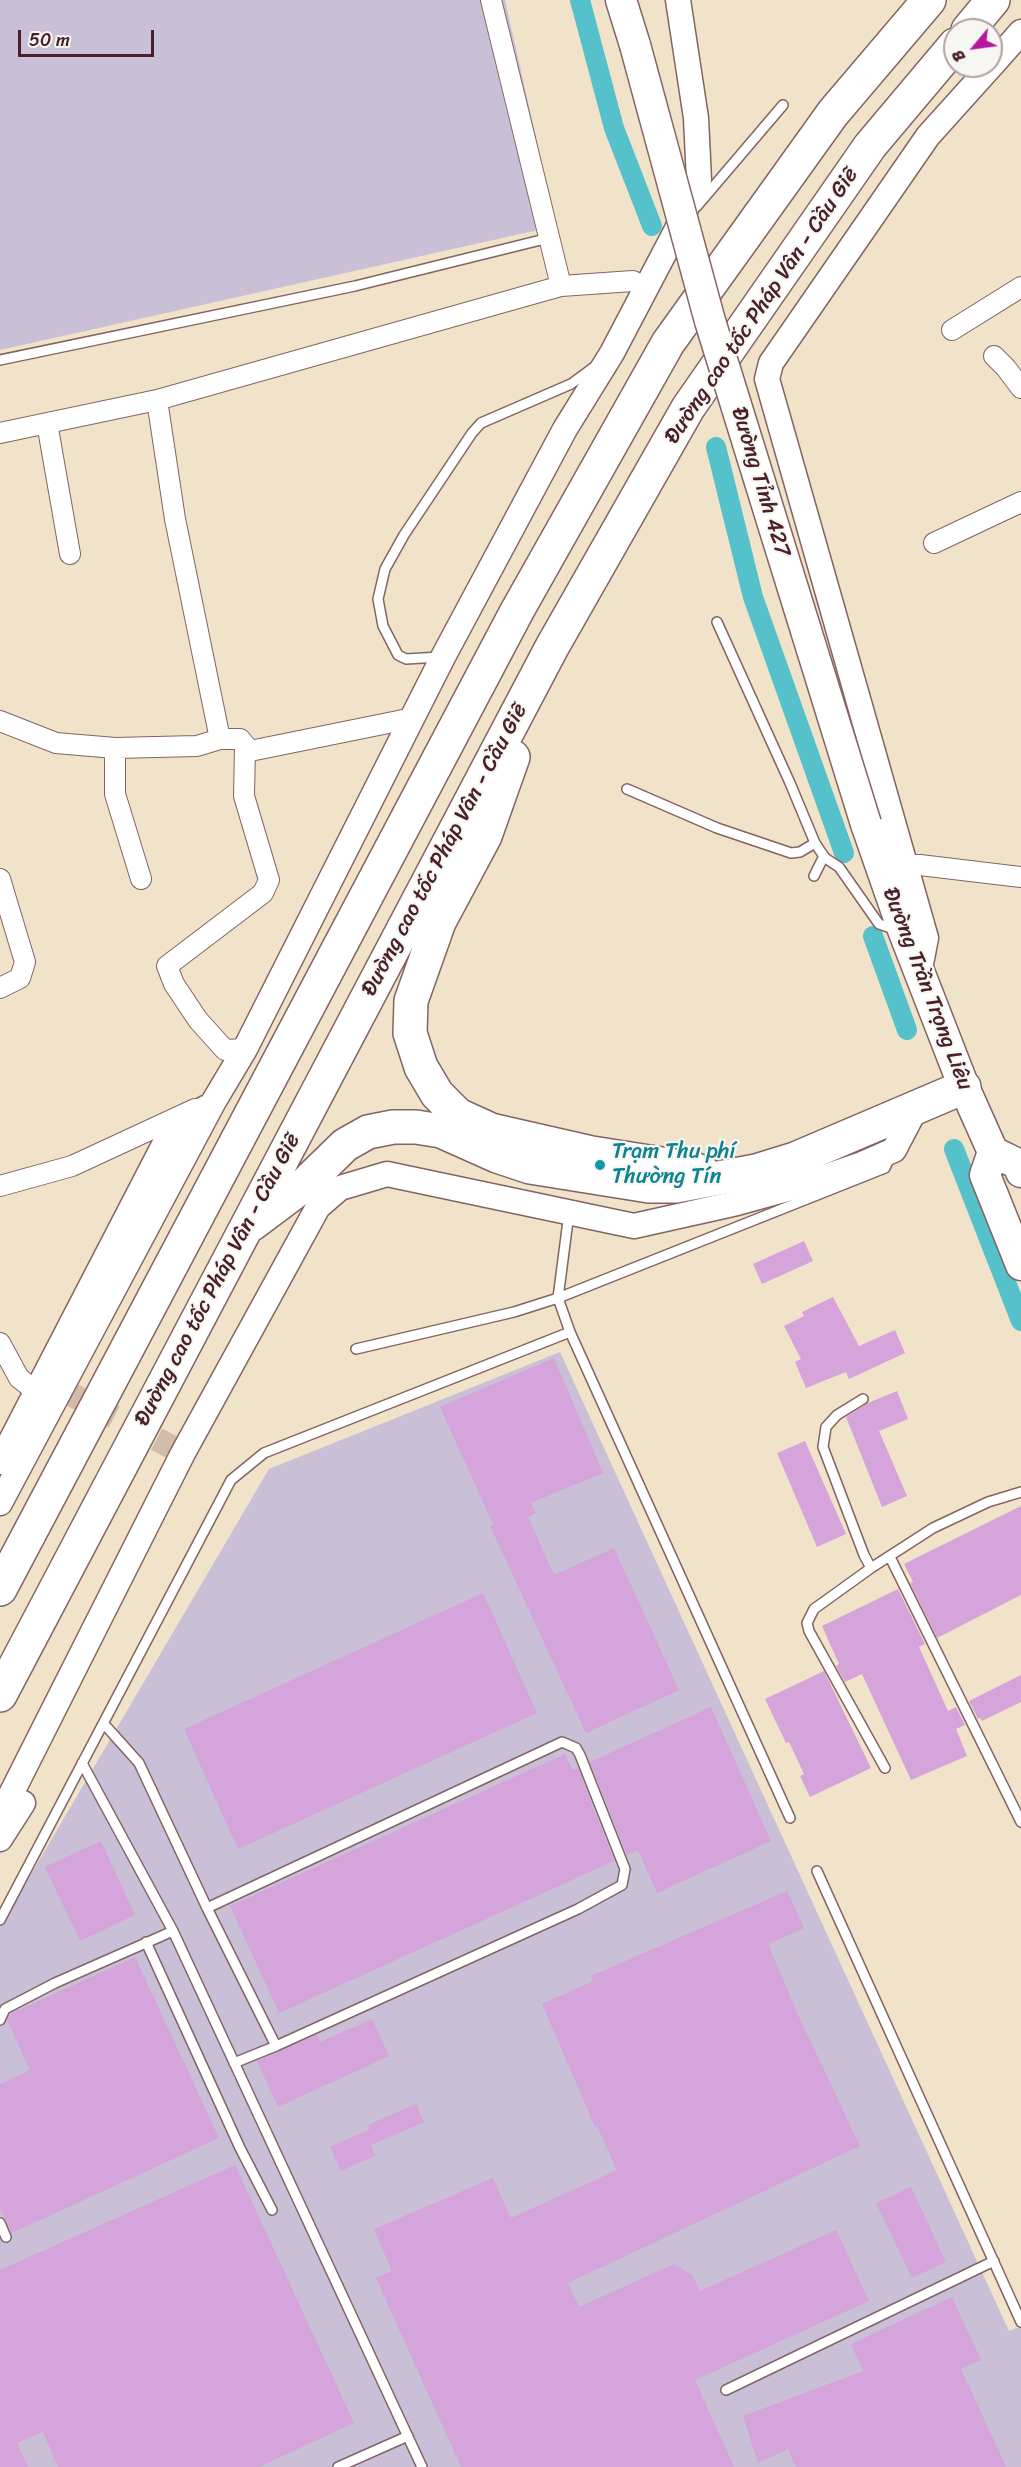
<!DOCTYPE html>
<meta charset="utf-8">
<style>
body{margin:0}
#map{position:relative;width:1021px;height:2467px;overflow:hidden;background:#f1e3c9;font-family:Sriracha,sans-serif}
canvas{display:block}
.north{position:absolute;left:943px;top:18px;width:60px;height:60px;box-sizing:border-box;background:#f6f6f2;border:2px solid #b1a0a2;border-radius:50%;rotate:241deg;font-size:16px;font-weight:700;line-height:24px;text-align:center;color:#4a1f2b}
.north::after{content:'';display:block;margin:auto;width:21px;height:27px;background:#b5179e;clip-path:polygon(50% 0,100% 100%,50% 72%,0 100%)}
.scale{position:absolute;left:18px;top:30px;width:136px;height:27px;box-sizing:border-box;border:3px solid #4a1f2b;border-top:0;padding-left:8px;font-size:18px;line-height:21px;white-space:nowrap;color:#4a1f2b;-webkit-text-stroke:4px #f6f6f2;paint-order:stroke}
</style>
<div id="map">
<canvas width="1021" height="2467"></canvas>
<div class="north">B</div>
<div class="scale">50 m</div>
</div>
<script>
const ctx = document.querySelector('canvas').getContext('2d');
ctx.lineJoin = 'round';
function paint(path, color) { ctx.fillStyle = color; ctx.fill(path, 'evenodd'); }
const toPath = rows => new Path2D(rows.map(r => 'M' + r).join(''));
function trace(path, color, width, dash) { ctx.strokeStyle = color; ctx.lineWidth = width; ctx.lineCap = dash ? 'butt' : 'round'; ctx.setLineDash(dash || []); ctx.stroke(path); }
function write(font, color, halo, rows, align = 'center') {
  ctx.font = font + ' Sriracha,sans-serif'; ctx.lineWidth = 4.5; ctx.setLineDash([]); ctx.textBaseline = 'middle'; ctx.strokeStyle = halo; ctx.fillStyle = color; for (const [text, x, y, turn = 0] of rows) {
    ctx.save(); ctx.translate(x, y); ctx.rotate((+turn || 0) * Math.PI / 180); ctx.textAlign = isNaN(turn) ? turn : align; if (halo) ctx.strokeText(text, 0, 0); ctx.fillText(text, 0, 0); ctx.restore();
  }
}
const industrial = toPath([
 [0,0,505,0,556,226,0,350],
 [560,1352,1009,2331,1021,2326,1021,2467,0,2467,0,1927,269,1469]
]);
const canal = toPath([
 [580,0,614,128,652,226],
 [716,447,753,597,844,853],
 [873,936,907,1030],
 [954,1149,1021,1321]
]);
const building = toPath([
 [804,1241,813,1261,762,1284,753,1264],
 [833,1297,859,1346,895,1330,905,1353,849,1379,846,1372,806,1388,795,1362,801,1359,784,1326,804,1316,802,1312],
 [554,1358,603,1473,531,1503,536,1513,528,1517,554,1575,614,1548,679,1690,586,1733,490,1526,493,1524,440,1407],
 [897,1391,908,1419,879,1431,907,1496,882,1507,846,1417,868,1403],
 [805,1441,846,1534,817,1547,777,1453],
 [1021,1506,1021,1595,937,1638,910,1583,913,1582,904,1564],
 [898,1589,925,1644,919,1647,948,1711,956,1707,965,1725,956,1729,967,1756,911,1780,862,1674,845,1682,836,1666,839,1664,822,1626],
 [483,1593,537,1713,238,1849,184,1729],
 [824,1671,871,1768,810,1797,800,1776,804,1774,789,1742,786,1743,765,1699],
 [1021,1675,1021,1702,982,1721,980,1718,978,1719,969,1701],
 [711,1707,771,1841,657,1893,638,1850,627,1855,590,1762],
 [565,1754,572,1770,578,1768,614,1861,279,2013,230,1906],
 [101,1841,135,1915,80,1941,45,1867],
 [787,1891,804,1928,768,1944,798,2015,860,2146,568,2283,579,2307,674,2264,693,2276,700,2291,836,2230,869,2301,695,2380,734,2467,461,2467,376,2278,392,2271,374,2229,493,2178,511,2218,617,2170,597,2126,595,2127,542,2004,593,1981,591,1976],
 [135,1957,219,2138,12,2233,0,2209,0,2084,30,2070,7,2020,10,2014],
 [372,2019,389,2056,278,2107,257,2061,317,2035,320,2042],
 [416,2104,424,2122,371,2145,375,2156,341,2171,330,2147,370,2129,368,2125],
 [235,2165,354,2423,259,2467,58,2467,43,2432,17,2443,28,2467,0,2467,0,2270],
 [911,2187,946,2262,912,2278,876,2203],
 [952,2297,981,2360,961,2369,1006,2467,796,2467,788,2449,758,2463,743,2416,863,2371,851,2344]
]);
const tertiaryTunnel = toPath([
 [61,1389,183,1453]
]);
const service = toPath([
 [697,206,783,105],
 [0,360,355,286,549,238],
 [717,622,790,783,815,843,825,858,839,867,879,924,897,930],
 [440,657,406,659,398,655,383,626,378,599,385,569,404,535,472,433,481,423,571,384,594,367],
 [627,789,717,828,791,853,800,852,815,843],
 [814,876,824,856],
 [569,1213,558,1298,570,1332],
 [356,1349,514,1312,558,1298,885,1168,890,1157],
 [863,1399,837,1415,826,1427,823,1447,864,1555,871,1568,933,1528,988,1502,1021,1492],
 [890,1557,1021,1822],
 [871,1568,814,1609,807,1623,809,1631,885,1768],
 [104,1724,139,1763,207,1908,276,2046],
 [82,1763,173,1931,422,2467],
 [817,1871,1021,2322],
 [207,1908,562,1742,576,1748,580,1755,625,1869,622,1885,578,1909,276,2046,234,2063],
 [0,1920,231,1480,264,1453,570,1332,790,1818],
 [146,1942,240,2148,272,2210],
 [0,2020,5,2009,55,1983,173,1931],
 [0,2223,6,2237],
 [726,2390,994,2261],
 [338,2467,408,2436]
]);
const minor = toPath([
 [491,0,561,286],
 [952,330,1021,287],
 [994,356,1006,368,1021,388],
 [157,400,175,519,220,739],
 [47,423,70,554],
 [0,433,157,400,561,286,633,281,645,289],
 [934,543,1021,502],
 [0,721,56,743,115,748,197,746,220,739,240,739,250,751,413,718],
 [115,748,115,794,141,879],
 [906,871,914,865,920,865,1021,877],
 [0,879,25,962,20,978,0,988],
 [245,1049,225,1050,198,1020,174,984,167,966,263,893,269,880,244,796,245,747],
 [0,1186,72,1166,195,1109],
 [0,1343,19,1378,37,1392]
]);
const tertiary = toPath([
 [991,66,1021,32],
 [919,974,926,938,767,379,771,363,928,136,991,66],
 [0,1462,167,1139,205,1108],
 [0,1503,214,1101,245,1049,443,657,565,429,612,353,676,231,699,180,696,118,678,0],
 [0,1816,183,1453,318,1207,340,1188,387,1174,634,1226,737,1203,795,1187,862,1164,894,1150,917,1106],
 [0,1839,23,1803]
]);
const primary = toPath([
 [621,0,635,45],
 [866,824,903,930,964,1087,993,1152,1018,1164,1021,1172],
 [993,1152,985,1175,1021,1265]
]);
const motorway = toPath([
 [968,30,993,0],
 [513,757,485,836,439,922,411,1001,410,1033,421,1067,437,1094,458,1115,491,1130,592,1153,694,1169,704,1173],
 [252,1224,304,1185,345,1145,368,1132,393,1127,416,1127,441,1131,497,1156,530,1167,649,1186,676,1186,756,1171,795,1159,964,1087],
 [0,1589,517,611,668,343,833,113,929,0],
 [0,1695,552,647,688,408,870,146,955,45]
]);
const primaryBridge = toPath([
 [635,45,710,321,866,824]
]);
const markers = [
 [600,1165,6,"#0f9aa8"]
];
const streetNames = [
 ["Đường cao tốc Pháp Vân - Cầu Giẽ",762,306,-56],
 ["Đường Tỉnh 427",760,482,73],
 ["Đường cao tốc Pháp Vân - Cầu Giẽ",445,850,-62],
 ["Đường Trần Trọng Liêu",927,989,69],
 ["Đường cao tốc Pháp Vân - Cầu Giẽ",218,1280,-62]
];
const cultureNames = [
 ["Trạm Thu phí",612,1152],
 ["Thường Tín",612,1177]
];
paint(industrial, '#c9bfd7');
trace(canal, '#54c1cb', 20);
paint(building, '#d4a4da');
trace(tertiaryTunnel, '#d0bca9', 24, [24, 12]);
trace(service, '#846462', 12);
trace(minor, '#846462', 22);
trace(tertiary, '#846462', 27);
trace(primary, '#846462', 33);
trace(motorway, '#846462', 36);
trace(service, '#fff', 9);
trace(minor, '#fff', 20);
trace(tertiary, '#fff', 24);
trace(primary, '#fff', 30);
trace(motorway, '#fff', 33);
trace(primaryBridge, '#846462', 33, []);
trace(primaryBridge, '#fff', 30);
for (const [x, y, r, color] of markers) { const dot = new Path2D(); dot.arc(x, y, r, 0, 2 * Math.PI); ctx.fillStyle = color; ctx.fill(dot); trace(dot, '#f6f6f2', 2); }
write('22px', '#4a1f2b', '#f6f6f2', streetNames);
write('22px', '#0d838f', '#f6f6f2', cultureNames, 'left');
</script>
